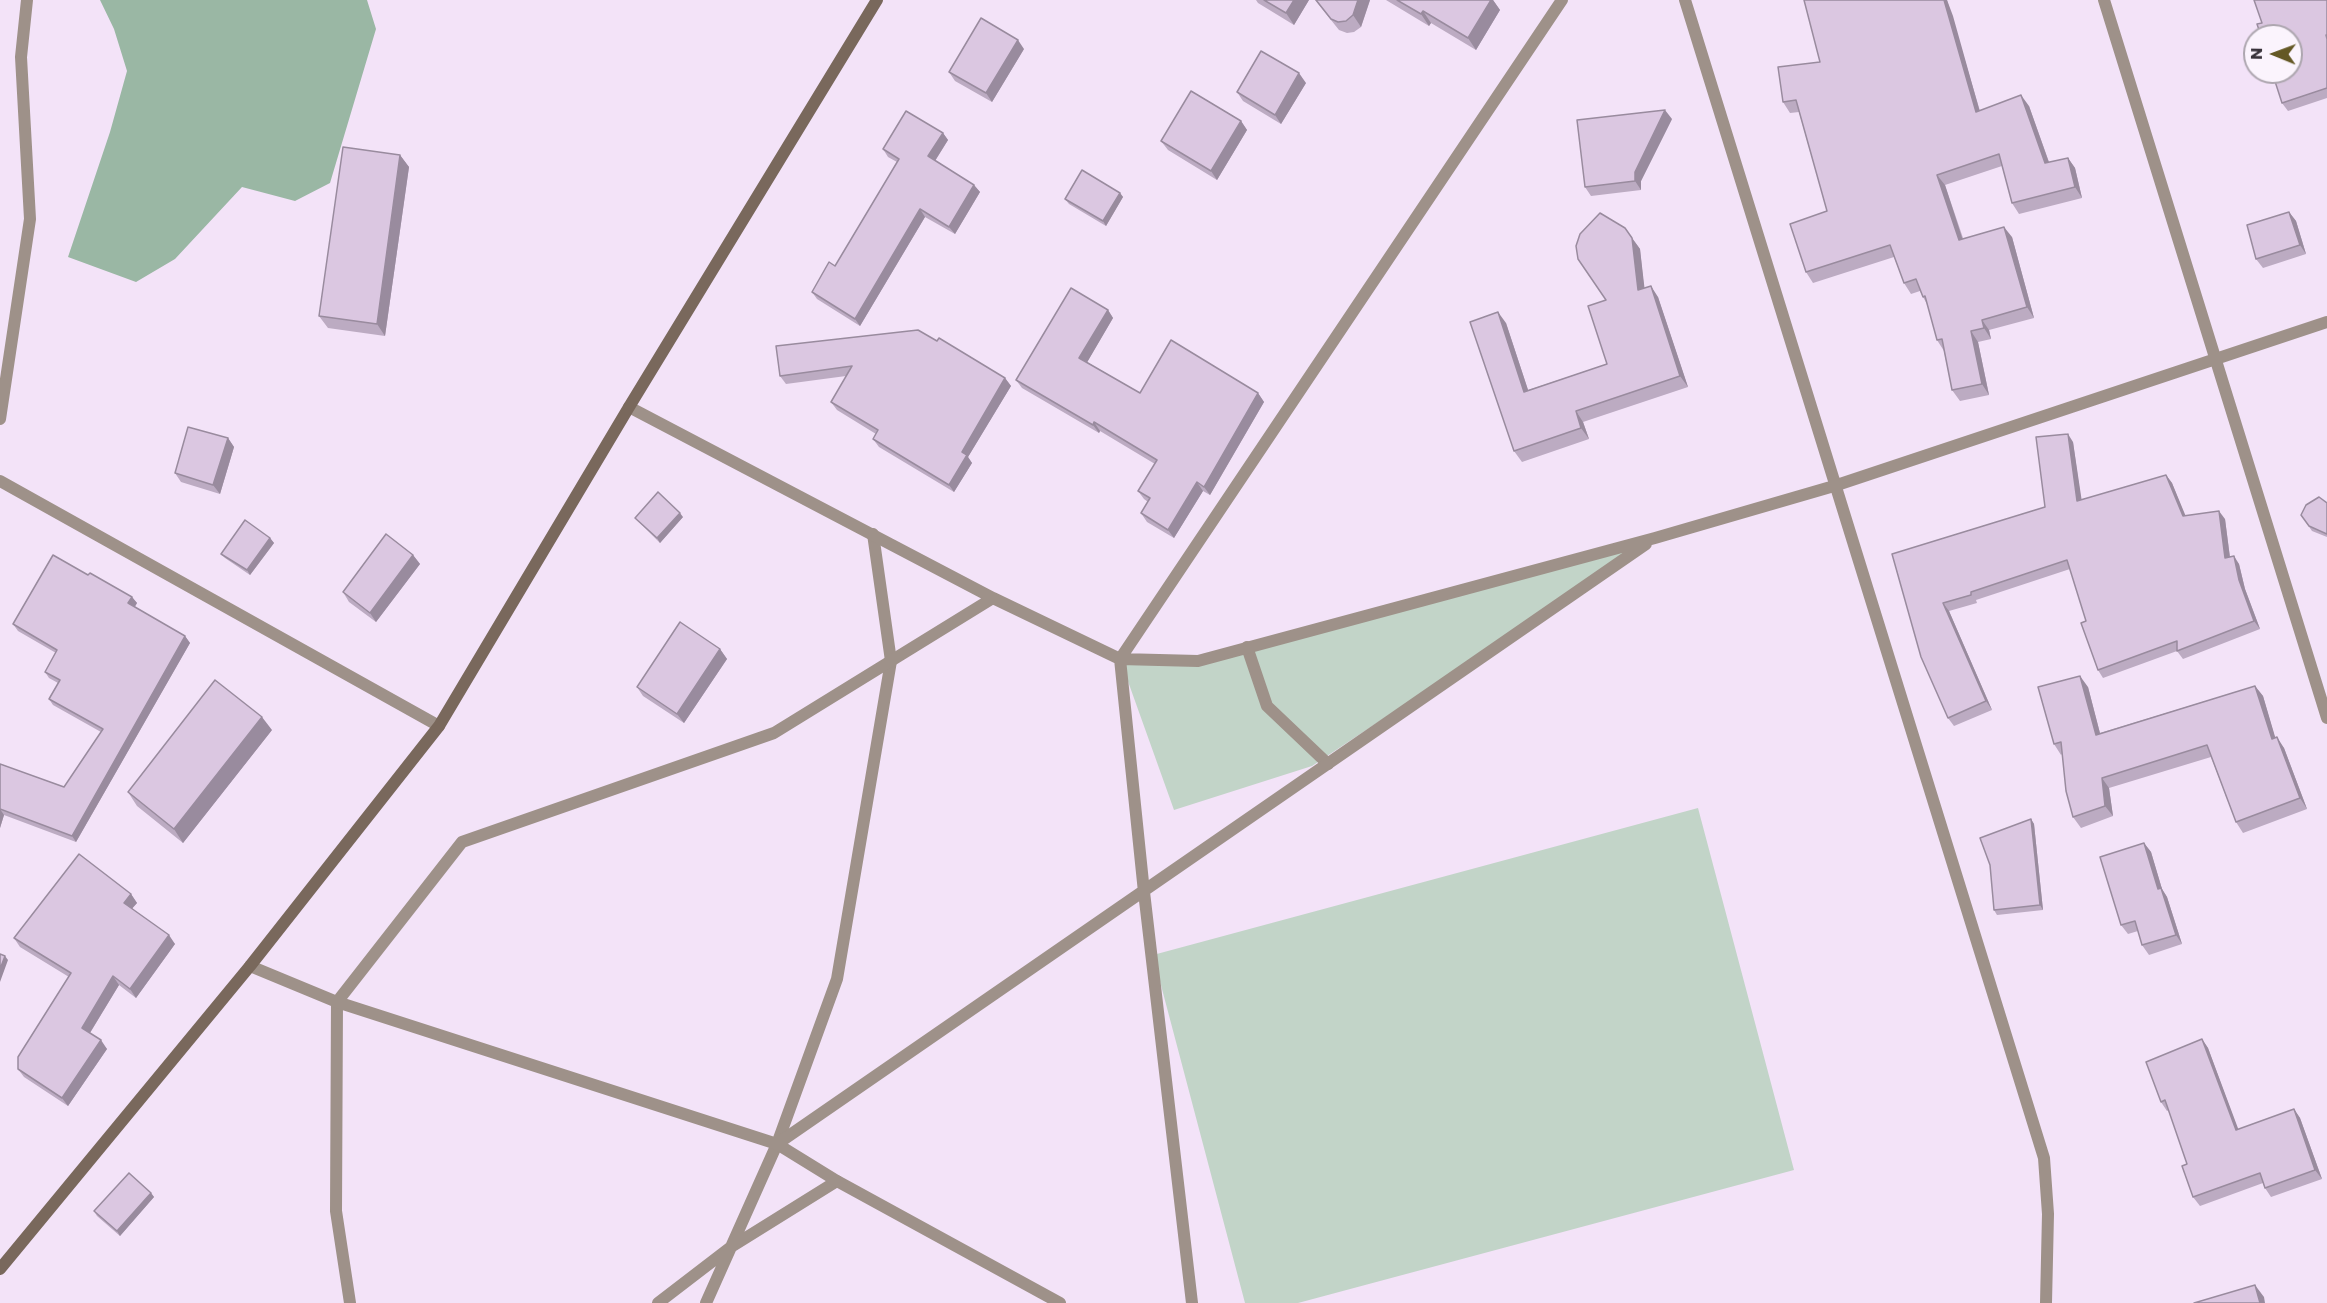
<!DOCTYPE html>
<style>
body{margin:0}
#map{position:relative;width:2327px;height:1303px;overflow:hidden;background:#f3e3f8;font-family:Poppins,sans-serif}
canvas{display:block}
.north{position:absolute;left:2243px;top:24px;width:60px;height:60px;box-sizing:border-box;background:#fbf4fd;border:2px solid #ada6af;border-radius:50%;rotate:271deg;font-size:16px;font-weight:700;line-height:24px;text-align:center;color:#38323a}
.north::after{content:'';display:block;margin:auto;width:21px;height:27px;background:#645825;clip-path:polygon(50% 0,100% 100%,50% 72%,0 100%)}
</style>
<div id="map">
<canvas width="2327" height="1303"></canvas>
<div class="north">N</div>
</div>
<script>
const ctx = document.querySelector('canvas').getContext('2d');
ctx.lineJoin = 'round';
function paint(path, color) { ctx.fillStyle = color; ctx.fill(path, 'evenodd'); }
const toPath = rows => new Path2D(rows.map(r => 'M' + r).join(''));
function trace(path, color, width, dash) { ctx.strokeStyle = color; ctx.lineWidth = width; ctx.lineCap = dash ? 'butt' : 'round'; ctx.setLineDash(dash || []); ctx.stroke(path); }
const green = toPath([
 [1655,538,1312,766,1174,810,1120,659,1198,661],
 [1698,808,1794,1170,1298,1303,1245,1303,1153,955]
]);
const forest = toPath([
 [100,0,367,0,376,29,330,183,295,201,242,187,175,259,136,282,68,257,110,132,127,71,114,29]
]);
const service = toPath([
 [1247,647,1267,706,1328,764],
 [337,1002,336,1211,350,1303],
 [658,1303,731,1247,837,1181],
 [706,1303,777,1144,837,979,891,661,873,534]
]);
const minor = toPath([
 [1685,0,2044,1158,2048,1214,2046,1303],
 [2104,0,2327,718],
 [629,407,993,598,1120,659,1198,661,1655,538,1834,486,2327,322],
 [0,419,30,219,21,57,27,0],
 [0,481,439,726],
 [250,966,337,1002,777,1144,837,1181,1060,1303],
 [337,1002,462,842,774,733,993,598],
 [777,1144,1646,544],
 [1192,1303,1144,892,1120,659,1562,0]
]);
const secondary = toPath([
 [0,1269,250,966,439,726,629,407,877,0]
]);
const wall = toPath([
 [1256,0,1309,0,1294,25,1258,3],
 [1315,0,1370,0,1361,27,1354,32,1347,33,1339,30],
 [1386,0,1493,0,1500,10,1476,50,1431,23,1429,26],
 [1804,0,1947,0,1980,111,2029,106,2049,162,2068,158,2075,168,2082,198,2019,214,2012,203,2002,166,1945,185,1963,238,2012,237,2034,318,1989,330,1991,339,1978,342,1989,395,1960,401,1952,390,1944,351,1937,340,1927,304,1923,297,1920,291,1911,294,1904,283,1894,257,1813,283,1806,272,1827,211,1799,112,1790,113,1783,102,1820,62],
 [2327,0,2327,98,2288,111,2282,103,2262,23],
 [1024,49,992,102,955,81,949,72],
 [1306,83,1281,124,1243,101,1237,92],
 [1672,119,1641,181,1641,190,1591,196,1585,187],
 [1241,121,1247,130,1217,180,1168,150,1161,141],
 [943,133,948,140,935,161,974,185,980,192,955,234,925,217,860,326,817,299,812,292,835,266,897,162,888,157,883,149],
 [400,155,409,167,385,336,328,328,319,316],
 [1120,193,1123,197,1106,226,1069,204,1065,199],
 [2289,212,2296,221,2306,254,2263,268,2256,259],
 [1625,228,1640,249,1644,288,1658,297,1688,387,1583,422,1589,439,1522,462,1514,451,1506,323,1528,390,1607,364,1606,300],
 [1108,310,1113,318,1087,362,1140,393,1258,393,1264,402,1210,495,1203,491,1174,538,1147,522,1141,513,1148,502,1144,499,1138,491,1155,464,1100,431,1099,433,1022,388,1016,380],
 [937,341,1005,378,1011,386,968,457,972,463,954,492,879,447,873,439,876,434,837,410,831,402,846,376,786,384,780,376],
 [228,438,234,447,220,494,181,482,175,473],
 [2073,442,2081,500,2166,475,2172,483,2185,516,2225,519,2230,557,2239,564,2245,589,2260,629,2183,659,2177,651,2103,678,2098,670,2086,621,2070,569,1976,600,1977,603,1949,611,1992,710,1954,726,1948,718,1892,554,2045,507],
 [2327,503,2327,537,2312,531,2301,515],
 [683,517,660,543,635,518],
 [270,538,274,543,250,575,225,558,221,554],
 [413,555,420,564,376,622,349,602,343,592],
 [88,575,132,597,137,603,135,607,185,636,190,643,76,842,4,815,0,828,0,764,64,787,101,732,53,705,49,699,58,683,49,678,45,672,56,653,18,631,13,624],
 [720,649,727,659,684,723,643,696,637,687],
 [2255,686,2263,696,2275,738,2284,748,2307,809,2243,833,2236,822,2211,757,2109,788,2113,816,2081,828,2073,817,2062,754,2061,755,2054,744,2088,687,2100,733],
 [272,730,183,843,137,806,128,792],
 [2031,819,2034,824,2043,910,1997,915,1994,910],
 [2144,843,2151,852,2162,889,2167,897,2182,944,2149,955,2142,945,2138,931,2128,934,2121,925],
 [131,894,137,903,132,908,175,944,136,998,119,985,90,1033,107,1049,68,1106,24,1077,18,1069,69,977,20,947,14,938],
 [2202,1039,2208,1048,2238,1130,2294,1109,2300,1118,2322,1179,2271,1197,2265,1188,2263,1183,2200,1206,2193,1197,2187,1164,2169,1110,2167,1111,2161,1102],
 [151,1193,154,1197,120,1236,97,1216,94,1211]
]);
const shadedWall = toPath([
 [1294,0,1309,0,1294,25,1286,13],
 [1358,0,1370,0,1361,27,1353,15],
 [1491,0,1493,0,1500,10,1476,50,1468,38],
 [1944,0,1947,0,1953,16,1983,123,1976,112],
 [1423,11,1431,23,1429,26,1421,14],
 [1018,40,1024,49,992,102,986,93],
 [1299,73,1306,83,1281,124,1275,115],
 [2021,95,2029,106,2053,174,2045,163],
 [1665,110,1672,119,1641,181,1641,190,1635,181,1635,172],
 [1241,121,1247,130,1217,180,1211,171],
 [943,133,948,140,933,164,928,156],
 [400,155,409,167,385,336,377,324],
 [2068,158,2075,168,2082,198,2075,187],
 [1937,175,1945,185,1966,250,1959,240],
 [974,185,980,192,955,234,949,227],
 [1120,193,1123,197,1106,226,1103,221],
 [920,209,925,217,860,326,855,319],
 [2289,212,2296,221,2306,254,2300,245],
 [2004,227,2012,237,2034,318,2027,307],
 [1632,238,1640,249,1646,301,1638,290],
 [1651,286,1658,297,1688,387,1680,376],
 [1108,310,1113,318,1085,366,1079,358],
 [1498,312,1506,323,1532,402,1524,392],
 [1982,320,1989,330,1991,339,1984,328],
 [1971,331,1978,342,1989,395,1982,384],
 [1005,378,1011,386,968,457,972,463,954,492,949,485,962,452],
 [1258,393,1264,402,1210,495,1204,487],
 [1576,411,1583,422,1589,439,1581,428],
 [1094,422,1100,431,1099,433,1093,425],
 [2068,434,2073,442,2083,509,2077,501],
 [228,438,234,447,220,494,213,485],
 [2166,475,2172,483,2189,524,2183,516],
 [1197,482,1203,491,1174,538,1168,530],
 [2219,511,2225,519,2231,566,2225,558],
 [680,513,683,517,660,543,657,538],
 [270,538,274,543,250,575,247,570],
 [413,555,420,564,376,622,370,613],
 [2234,556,2239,564,2245,589,2260,629,2254,621,2239,580],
 [132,597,137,603,133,609,128,603],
 [1943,603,1949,611,1992,710,1986,701],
 [185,636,190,643,76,842,72,836],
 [720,649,727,659,684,723,677,714],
 [2080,676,2088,687,2103,745,2096,735],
 [2255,686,2263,696,2279,750,2272,739],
 [262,717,272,730,183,843,174,829],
 [2277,737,2284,748,2307,809,2300,798],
 [2102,778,2109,788,2113,816,2105,806],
 [0,809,4,815,0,828],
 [2031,819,2034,824,2043,910,2040,905],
 [2144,843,2151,852,2162,889,2167,897,2182,944,2176,935,2158,889],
 [131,894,137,903,130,911,124,903],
 [169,935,175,944,136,998,130,989],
 [5,956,8,960,0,982,0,969],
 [113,976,119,985,88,1036,82,1028],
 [2202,1039,2208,1048,2242,1139,2236,1130],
 [101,1040,107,1049,68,1106,62,1098],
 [2294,1109,2300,1118,2322,1179,2315,1170],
 [151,1193,154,1197,120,1236,117,1231],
 [2255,1285,2264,1297,2265,1303,2260,1303]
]);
const building = toPath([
 [1264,0,1294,0,1286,13,1264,0],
 [1316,0,1358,0,1353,15,1346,21,1338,22,1331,19,1316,0],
 [1397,0,1491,0,1468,38,1423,11,1421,14,1397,0],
 [1804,0,1944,0,1976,112,2021,95,2045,163,2068,158,2075,187,2012,203,1999,154,1937,175,1959,240,2004,227,2027,307,1982,320,1984,328,1971,331,1982,384,1952,390,1942,339,1937,340,1925,296,1923,297,1916,279,1904,283,1890,245,1806,272,1790,224,1827,211,1796,100,1783,102,1778,67,1820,62,1804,0],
 [2254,0,2327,0,2327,35,2326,35,2327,39,2327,88,2282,103,2272,72,2291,72,2291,36,2261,36,2257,24,2262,23,2254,0],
 [981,18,1018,40,986,93,949,72,981,18],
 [1261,51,1299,73,1275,115,1237,92,1261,51],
 [1191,91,1241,121,1211,171,1161,141,1191,91],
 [1665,110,1635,172,1635,181,1585,187,1577,120,1665,110],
 [906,111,943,133,928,156,974,185,949,227,920,209,855,319,812,292,829,262,835,266,899,159,883,149,906,111],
 [343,147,400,155,377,324,319,316,343,147],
 [1082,170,1120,193,1103,221,1065,199,1082,170],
 [2289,212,2300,245,2256,259,2247,225,2289,212],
 [1600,213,1625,228,1632,238,1638,290,1651,286,1680,376,1576,411,1581,428,1514,451,1470,322,1498,312,1524,392,1607,364,1588,306,1606,300,1578,259,1576,246,1580,234,1600,213],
 [1071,288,1108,310,1079,358,1140,393,1171,340,1258,393,1204,487,1197,482,1168,530,1141,513,1150,498,1138,491,1157,460,1094,422,1093,425,1016,380,1071,288],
 [918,330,937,341,939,338,1005,378,962,452,967,455,949,485,873,439,878,430,831,402,852,366,780,376,776,346,918,330],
 [188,427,228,438,213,485,175,473,188,427],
 [2068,434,2077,501,2166,475,2183,516,2219,511,2225,558,2234,556,2239,580,2254,621,2177,651,2177,641,2098,670,2081,623,2086,621,2067,560,1971,592,1971,595,1943,603,1986,701,1948,718,1921,657,1892,554,2045,507,2036,437,2068,434],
 [658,492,680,513,657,538,635,518,658,492],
 [2319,497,2327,503,2327,534,2309,526,2301,515,2306,505,2319,497],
 [245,520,270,538,247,570,221,554,245,520],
 [386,534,413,555,370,613,343,592,386,534],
 [53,555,88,575,90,573,132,597,128,603,185,636,72,836,0,809,0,764,64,787,103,729,49,699,60,680,45,672,57,650,13,624,53,555],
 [680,622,720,649,677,714,637,687,680,622],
 [2080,676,2096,735,2255,686,2272,739,2277,737,2300,798,2236,822,2207,745,2102,778,2105,806,2073,817,2066,791,2061,742,2054,744,2038,687,2080,676],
 [215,680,262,717,174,829,128,792,215,680],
 [2031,819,2040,905,1994,910,1990,865,1980,838,2031,819],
 [2144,843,2158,889,2161,888,2176,935,2142,945,2135,921,2121,925,2100,857,2144,843],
 [79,854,131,894,124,903,169,935,130,989,113,976,82,1028,101,1040,62,1098,18,1069,18,1057,71,973,14,938,79,854],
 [0,954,5,956,0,969,0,954],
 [2202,1039,2236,1130,2294,1109,2315,1170,2265,1188,2260,1173,2193,1197,2182,1166,2187,1164,2165,1100,2161,1102,2146,1062,2202,1039],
 [129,1173,151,1193,117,1231,94,1211,129,1173],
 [2255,1285,2260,1303,2194,1303,2255,1285]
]);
paint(green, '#c2d4c8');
paint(forest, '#9ab7a4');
trace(service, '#9e9189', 12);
trace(minor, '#9e9189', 12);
trace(secondary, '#79685c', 12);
paint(wall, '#bcabc2');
paint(shadedWall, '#998b9e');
paint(building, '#dbc7e1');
trace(building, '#998b9e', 1.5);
</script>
